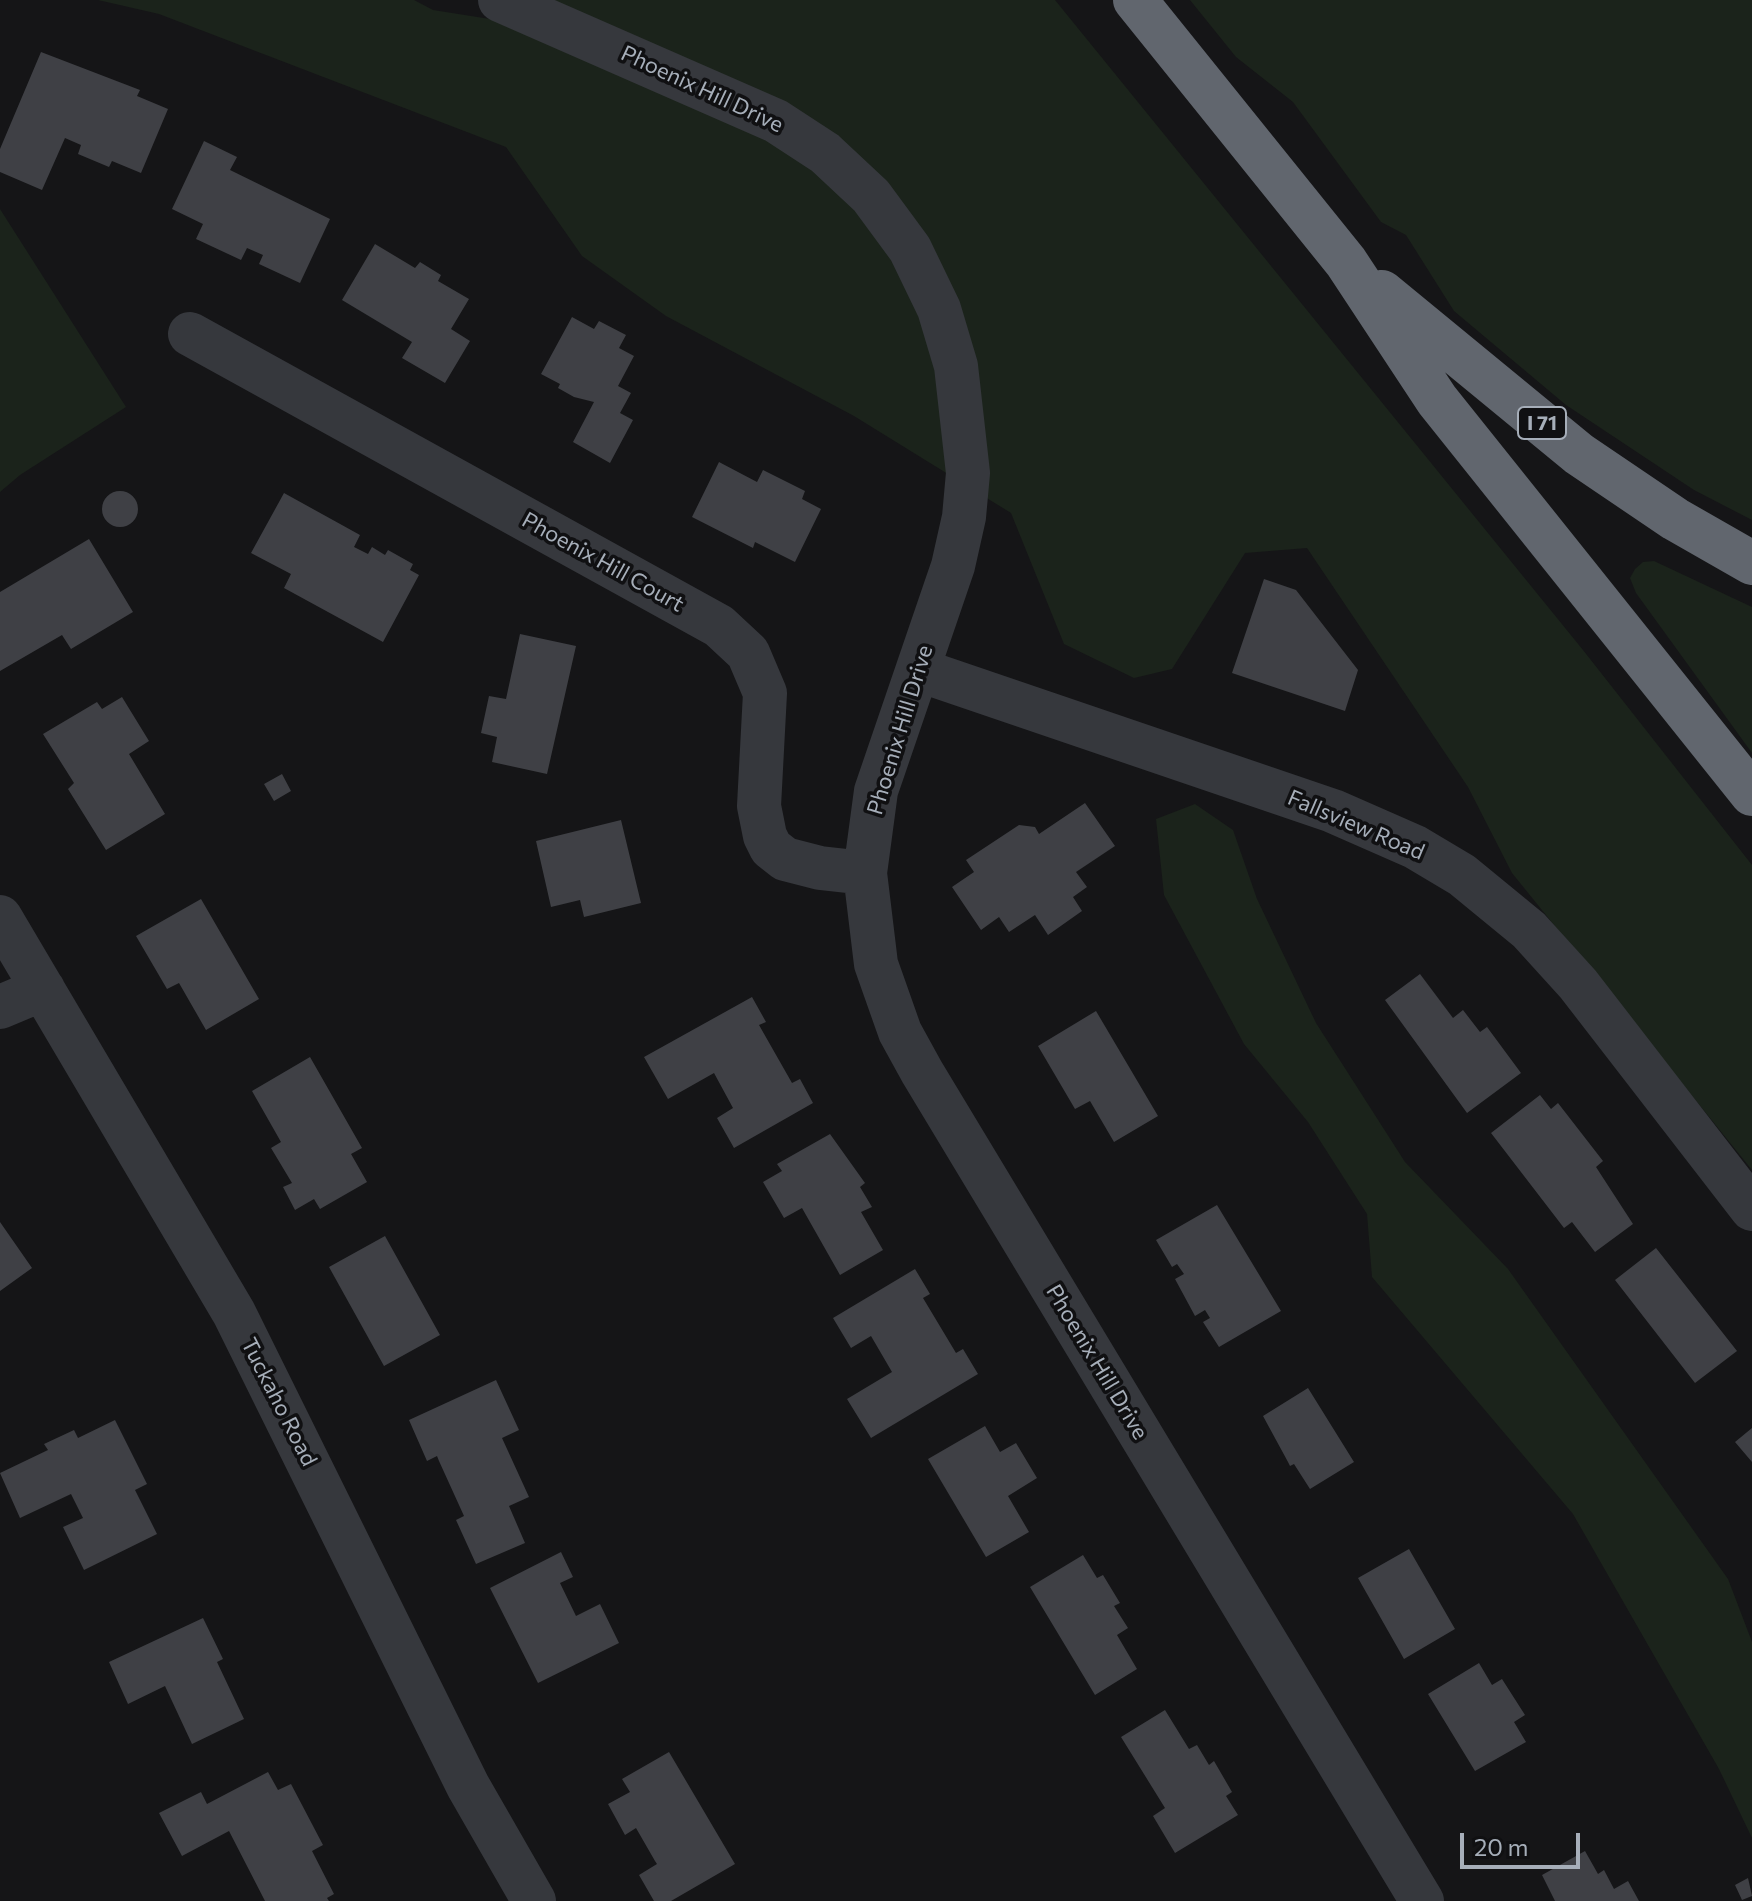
<!DOCTYPE html>
<style>
body{margin:0}
#map{position:relative;width:1752px;height:1901px;overflow:hidden;background:#151517;font-family:Commissioner,sans-serif}
canvas{display:block}
.scale{position:absolute;left:1460px;top:1833px;width:120px;height:36px;box-sizing:border-box;border:4px solid #a6aeb9;border-top:0;padding-left:10px;font-size:24px;line-height:28px;white-space:nowrap;color:#a6aeb9;-webkit-text-stroke:6px #101012;paint-order:stroke}
</style>
<div id="map">
<canvas width="1752" height="1901"></canvas>
<div class="scale">20 m</div>
</div>
<script>
const ctx = document.querySelector('canvas').getContext('2d');
ctx.lineJoin = 'round';
function paint(path, color) { ctx.fillStyle = color; ctx.fill(path, 'evenodd'); }
const toPath = rows => new Path2D(rows.map(r => 'M' + r).join(''));
function trace(path, color, width, dash) { ctx.strokeStyle = color; ctx.lineWidth = width; ctx.lineCap = dash ? 'butt' : 'round'; ctx.setLineDash(dash || []); ctx.stroke(path); }
function write(font, color, halo, rows, align = 'center') {
  ctx.font = font + ' Commissioner,sans-serif'; ctx.lineWidth = 7; ctx.setLineDash([]); ctx.textBaseline = 'middle'; ctx.strokeStyle = halo; ctx.fillStyle = color; for (const [text, x, y, turn = 0] of rows) {
    ctx.save(); ctx.translate(x, y); ctx.rotate((+turn || 0) * Math.PI / 180); ctx.textAlign = isNaN(turn) ? turn : align; if (halo) ctx.strokeText(text, 0, 0); ctx.fillText(text, 0, 0); ctx.restore();
  }
}
const green = toPath([
 [98,0,414,0,433,10,509,22,514,0,1055,0,1583,650,1752,865,1752,1170,1512,873,1468,787,1307,548,1245,553,1172,669,1134,678,1064,644,1011,513,854,416,666,316,582,256,506,147,159,14],
 [1190,0,1752,0,1752,520,1694,490,1566,405,1454,311,1406,235,1381,222,1293,102,1236,57],
 [0,209,126,407,20,475,0,492],
 [1654,561,1752,607,1752,753,1636,593,1630,578,1635,569,1643,562],
 [1195,804,1233,830,1257,899,1316,1023,1405,1162,1508,1269,1728,1579,1752,1642,1752,1838,1719,1769,1573,1514,1372,1277,1367,1214,1308,1122,1244,1044,1164,895,1156,819]
]);
const building = toPath([
 [41,52,140,90,137,96,168,109,141,173,112,161,109,167,78,154,81,145,65,138,42,190,0,172,0,149],
 [204,141,237,157,230,170,330,219,300,283,259,264,263,255,247,248,241,260,196,239,203,224,172,209],
 [375,244,415,268,420,262,441,275,438,281,469,299,451,329,470,341,445,383,402,358,412,342,342,300],
 [572,317,594,329,599,321,626,335,619,348,634,356,618,386,631,393,620,413,633,420,610,463,573,442,594,402,574,397,558,388,560,384,541,374],
 [719,462,757,482,763,470,805,491,802,499,821,509,795,562,755,542,753,548,692,517],
 '102 509a18 18 0 1 1 36 0a18 18 0 1 1-36 0Z',
 [284,493,360,535,354,547,368,554,372,547,385,555,388,550,413,564,410,570,419,575,383,642,284,588,291,574,251,553],
 [89,539,133,612,71,649,62,635,0,671,0,592],
 [1264,579,1296,590,1358,670,1345,711,1232,673],
 [520,634,576,646,547,774,492,762,497,737,481,733,489,696,506,699],
 [122,697,149,741,129,754,165,814,106,850,68,789,74,783,43,734,97,702,102,709],
 [282,774,291,791,274,801,264,784],
 [1085,803,1115,846,1076,872,1087,887,1073,897,1082,911,1048,935,1035,915,1009,932,999,917,981,930,952,887,974,872,966,860,1019,825,1035,827,1039,834],
 [621,820,641,903,584,917,580,900,551,907,536,841],
 [201,899,259,999,206,1030,179,983,167,989,136,936],
 [1420,974,1453,1018,1463,1010,1480,1032,1487,1027,1521,1073,1467,1113,1385,1000],
 [752,997,766,1022,759,1025,792,1083,800,1079,813,1103,734,1148,717,1118,733,1108,714,1073,668,1099,644,1057],
 [1096,1011,1158,1116,1114,1142,1090,1101,1075,1109,1038,1046],
 [310,1057,362,1148,351,1154,367,1182,320,1209,314,1199,295,1210,283,1187,292,1183,271,1148,281,1142,252,1091],
 [1540,1095,1551,1109,1558,1103,1603,1161,1596,1167,1633,1224,1595,1252,1572,1222,1564,1228,1491,1133],
 [830,1134,865,1183,860,1187,872,1207,861,1212,883,1250,840,1275,802,1208,784,1218,763,1182,782,1171,777,1164],
 [1217,1205,1281,1311,1219,1347,1203,1322,1210,1318,1205,1310,1195,1316,1175,1279,1184,1274,1177,1264,1172,1267,1156,1240],
 [0,1222,32,1268,0,1291],
 [385,1236,440,1335,384,1366,329,1267],
 [1656,1248,1737,1351,1695,1383,1615,1280],
 [915,1269,930,1294,923,1298,956,1353,963,1349,978,1374,871,1438,847,1399,892,1372,871,1336,851,1348,833,1318],
 [496,1380,519,1430,502,1438,529,1497,509,1506,525,1543,476,1564,456,1520,464,1516,439,1461,437,1456,427,1461,409,1420],
 [1308,1388,1354,1462,1310,1489,1294,1464,1290,1466,1288,1462,1263,1416],
 [115,1420,147,1484,135,1490,157,1534,84,1570,63,1527,83,1518,71,1494,20,1518,0,1473,48,1450,44,1444,74,1430,78,1438],
 [985,1426,1000,1452,1016,1443,1037,1478,1008,1496,1029,1532,986,1557,928,1459],
 [1752,1428,1752,1462,1735,1442],
 [1409,1549,1455,1629,1404,1659,1358,1578],
 [561,1552,573,1577,560,1583,576,1616,600,1604,619,1643,538,1683,490,1588],
 [1083,1555,1097,1578,1103,1575,1120,1603,1114,1606,1128,1628,1117,1635,1137,1669,1095,1695,1030,1587],
 [203,1618,223,1659,217,1662,244,1719,192,1744,165,1686,128,1704,109,1662],
 [1479,1663,1492,1685,1502,1679,1525,1715,1514,1722,1526,1742,1475,1771,1428,1694],
 [1165,1710,1189,1749,1197,1745,1209,1765,1214,1761,1232,1792,1226,1796,1238,1815,1175,1853,1153,1816,1165,1808,1121,1737],
 [669,1752,735,1864,671,1901,654,1901,639,1875,657,1864,655,1861,636,1828,625,1835,608,1804,630,1792,622,1779],
 [268,1772,278,1790,291,1784,323,1845,312,1851,334,1894,327,1898,329,1901,265,1901,229,1831,182,1856,159,1813,201,1792,207,1804],
 [1585,1851,1598,1874,1604,1870,1614,1889,1628,1881,1639,1901,1555,1901,1542,1875],
 [1748,1878,1752,1896,1742,1900,1735,1885]
]);
const minor = toPath([
 [500,0,776,121,825,153,871,196,910,249,939,309,956,366,968,473,964,517,953,566,876,791,865,873,876,964,900,1032,922,1072,1422,1901],
 [190,334,719,626,748,653,765,693,759,806,765,836,771,848,785,859,820,868,865,873],
 [919,670,1333,811,1415,847,1462,875,1529,930,1578,984,1752,1209],
 [0,917,234,1313,468,1786,534,1901],
 [0,1007,43,989]
]);
const motorway = toPath([
 [1135,0,1346,262,1437,400,1752,794],
 [1382,292,1579,454,1675,519,1752,563]
]);
const shields = [
 [1542,423,48]
];
const shieldNames = [
 ["I 71",1542,423]
];
const streetNames = [
 ["Phoenix Hill Drive",702,89,25],
 ["Phoenix Hill Court",603,562,29],
 ["Phoenix Hill Drive",900,730,-73],
 ["Fallsview Road",1356,825,23],
 ["Phoenix Hill Drive",1097,1362,59],
 ["Tuckaho Road",279,1402,63]
];
paint(green, '#1b231b');
paint(building, '#3f4045');
trace(minor, '#36383d', 44);
trace(motorway, '#61666e', 44);
for (const [x, y, w] of shields) { const box = new Path2D(); box.roundRect(x - w / 2, y - 16, w, 32, 6); ctx.fillStyle = '#101012'; ctx.fill(box); trace(box, '#a6aeb9', 2); }
write('bold 20px', '#a6aeb9', null, shieldNames);
write('22px', '#a6aeb9', '#101012', streetNames);
</script>
